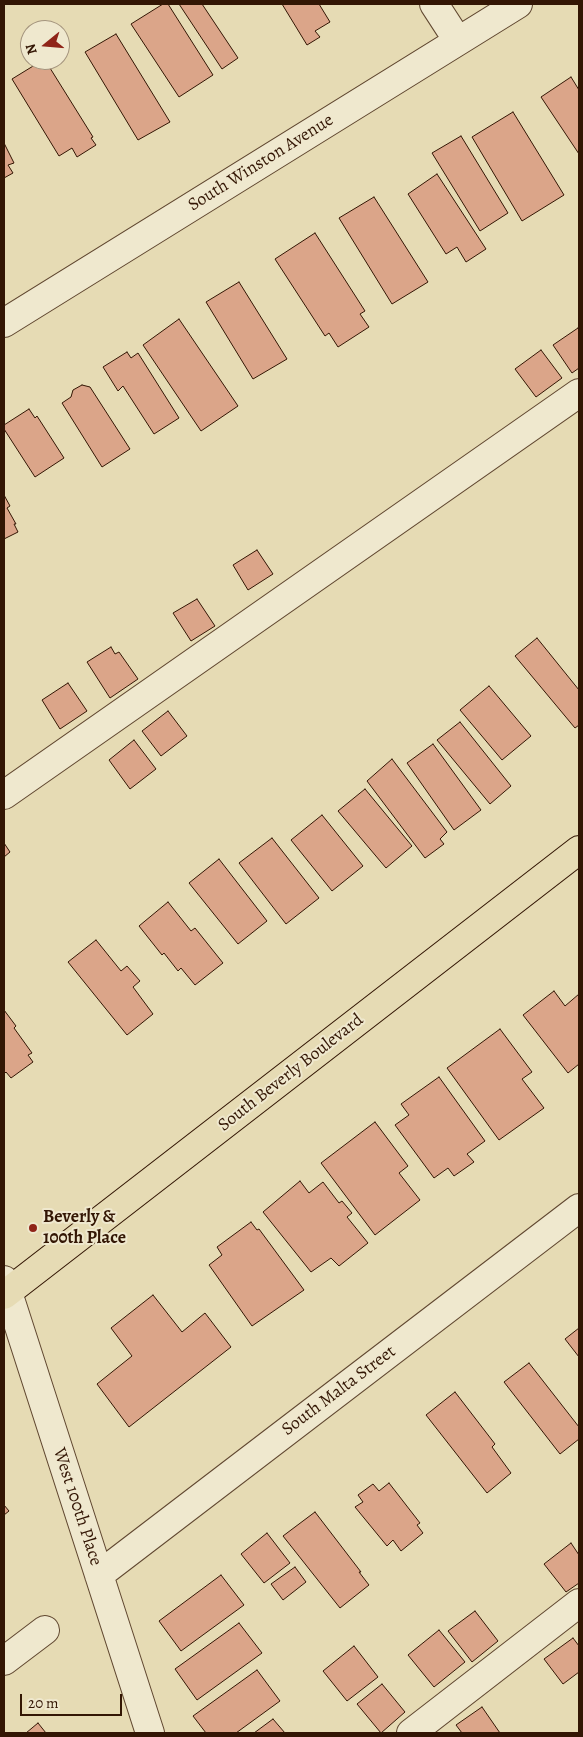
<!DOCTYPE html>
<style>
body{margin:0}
#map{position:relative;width:583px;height:1737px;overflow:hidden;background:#e6dbb4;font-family:Alegreya,serif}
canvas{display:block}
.frame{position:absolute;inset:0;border:5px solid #331604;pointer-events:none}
.north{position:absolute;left:20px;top:20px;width:50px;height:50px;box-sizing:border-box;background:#efe8ce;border:1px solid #a4947d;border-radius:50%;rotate:253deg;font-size:14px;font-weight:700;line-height:20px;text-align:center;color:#331604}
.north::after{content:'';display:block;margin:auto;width:18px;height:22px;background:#8f2418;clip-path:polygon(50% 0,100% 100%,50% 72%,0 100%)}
.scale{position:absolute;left:20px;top:1694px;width:102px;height:22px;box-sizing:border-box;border:2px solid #331604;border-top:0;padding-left:6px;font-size:15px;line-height:18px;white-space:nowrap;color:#331604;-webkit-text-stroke:4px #efe8ce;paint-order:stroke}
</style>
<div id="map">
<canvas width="583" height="1737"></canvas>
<div class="frame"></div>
<div class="north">N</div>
<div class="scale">20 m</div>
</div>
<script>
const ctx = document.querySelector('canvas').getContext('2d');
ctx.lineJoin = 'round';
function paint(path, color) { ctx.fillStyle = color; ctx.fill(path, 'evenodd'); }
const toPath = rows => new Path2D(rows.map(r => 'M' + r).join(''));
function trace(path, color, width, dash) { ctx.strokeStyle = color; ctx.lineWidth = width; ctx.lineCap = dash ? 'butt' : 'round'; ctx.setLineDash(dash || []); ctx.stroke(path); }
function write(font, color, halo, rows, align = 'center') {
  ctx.font = font + ' Alegreya,serif'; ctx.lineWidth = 4; ctx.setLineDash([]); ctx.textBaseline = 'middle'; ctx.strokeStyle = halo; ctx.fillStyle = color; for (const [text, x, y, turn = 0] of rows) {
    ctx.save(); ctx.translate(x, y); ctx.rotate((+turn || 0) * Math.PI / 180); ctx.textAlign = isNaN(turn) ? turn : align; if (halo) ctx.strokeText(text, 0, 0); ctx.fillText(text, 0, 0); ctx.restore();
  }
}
const building = toPath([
 [163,4,168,4,213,75,179,97,131,24,163,4],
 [179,4,202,4,238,58,222,69,179,4],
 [282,4,319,4,330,22,315,31,320,37,307,45,282,4],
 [116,34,170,122,138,140,85,52,116,34],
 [43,60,45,60,93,137,91,138,96,145,77,157,72,148,59,156,12,79,43,60],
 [571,77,579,90,579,154,541,97,571,77],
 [513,112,564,195,522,221,472,137,513,112],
 [461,136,508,213,480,231,432,153,461,136],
 [4,143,14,163,8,165,13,173,4,178,4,143],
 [437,174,486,249,466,262,457,247,446,254,408,194,437,174],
 [374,197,428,282,392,304,339,218,374,197],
 [315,233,365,311,360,314,369,327,338,347,329,333,325,336,275,259,315,233],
 [239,282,287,359,253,379,206,302,239,282],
 [179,319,238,406,201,431,143,345,179,319],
 [578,328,579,330,579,368,572,373,553,345,578,328],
 [541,350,562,378,536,397,515,369,541,350],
 [127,352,131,358,138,353,179,418,154,434,123,386,118,391,103,367,127,352],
 [82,385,90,387,130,449,102,467,62,403,71,397,73,390,82,385],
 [29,409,35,418,37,416,64,458,35,477,4,429,4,425,29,409],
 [4,495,10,506,7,508,16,524,14,524,18,532,4,539,4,495],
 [257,550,273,574,248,590,233,565,257,550],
 [197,599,215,626,191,641,173,613,197,599],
 [537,638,579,690,579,725,575,728,515,656,537,638],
 [111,647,115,654,119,652,138,679,110,698,87,662,111,647],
 [68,683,87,711,60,729,42,700,68,683],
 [489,686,531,736,502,760,460,710,489,686],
 [168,711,187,736,161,756,142,731,168,711],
 [460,722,511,786,490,804,437,740,460,722],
 [134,740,156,769,130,789,109,760,134,740],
 [433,744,481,810,454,830,407,763,433,744],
 [392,759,447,832,440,839,444,844,425,858,367,781,392,759],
 [365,789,412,846,386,868,338,811,365,789],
 [322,815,363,866,332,891,291,840,322,815],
 [272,838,319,898,286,924,239,863,272,838],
 [4,843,10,852,4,857,4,843],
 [219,859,267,921,238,944,189,883,219,859],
 [168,902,191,931,195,928,223,963,195,985,181,968,178,971,164,953,162,955,139,926,168,902],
 [96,940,121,971,127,966,140,981,133,987,153,1014,127,1035,68,962,96,940],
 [554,991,565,1006,579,994,579,1064,568,1073,523,1015,554,991],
 [4,1010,16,1026,14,1028,32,1053,28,1055,33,1062,11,1078,6,1072,4,1074,4,1010],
 [500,1029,532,1072,522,1079,544,1108,499,1140,447,1068,500,1029],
 [439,1077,485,1141,467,1154,474,1162,454,1176,448,1168,434,1178,395,1125,409,1115,401,1104,439,1077],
 [375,1122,408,1166,399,1173,420,1200,375,1235,321,1163,375,1122],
 [300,1181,309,1193,323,1182,339,1203,342,1201,352,1213,347,1217,368,1243,339,1266,331,1258,311,1272,263,1212,300,1181],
 [251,1222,257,1230,259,1229,304,1290,252,1326,209,1265,222,1255,217,1247,251,1222],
 [153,1295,182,1332,205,1313,231,1347,129,1427,97,1384,132,1356,111,1328,153,1295],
 [579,1328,579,1357,565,1339,579,1328],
 [529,1363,579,1427,579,1439,560,1454,504,1382,529,1363],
 [455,1392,495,1444,492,1447,511,1473,487,1493,426,1415,455,1392],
 [389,1483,420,1523,417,1525,423,1533,401,1551,393,1540,387,1546,355,1507,363,1502,358,1495,373,1484,379,1491,389,1483],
 [4,1505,9,1511,4,1515,4,1505],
 [315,1512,361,1572,359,1572,369,1585,340,1608,283,1536,315,1512],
 [267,1533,290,1563,264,1583,241,1554,267,1533],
 [571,1543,579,1555,579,1583,566,1592,544,1564,571,1543],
 [295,1567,306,1582,283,1600,271,1584,295,1567],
 [221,1575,244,1605,181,1651,159,1621,221,1575],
 [475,1611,498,1641,472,1662,448,1631,475,1611],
 [239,1623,262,1653,197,1700,175,1669,239,1623],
 [439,1630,465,1662,434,1687,408,1655,439,1630],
 [573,1638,579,1646,579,1672,563,1684,544,1659,573,1638],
 [354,1646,378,1677,347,1701,323,1671,354,1646],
 [257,1670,280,1701,236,1733,206,1733,193,1716,257,1670],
 [382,1684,405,1712,381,1733,357,1704,382,1684],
 [482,1707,500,1733,462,1733,456,1725,482,1707],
 [273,1719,285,1733,254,1733,273,1719],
 [38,1723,46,1733,26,1733,38,1723]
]);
const minor = toPath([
 [434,4,458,41],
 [4,323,518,4],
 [4,795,579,393],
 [4,1280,150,1733],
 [99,1575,579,1208],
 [4,1661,45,1630],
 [411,1733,579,1603]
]);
const major = toPath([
 [4,1295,579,850]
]);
const markers = [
 [33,1228,5,"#8f2418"]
];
const streetNames = [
 ["South Winston Avenue",261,163,-32],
 ["South Beverly Boulevard",291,1073,-38],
 ["South Malta Street",339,1391,-37],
 ["West 100th Place",77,1507,72]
];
const poiNames = [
 ["Beverly &",43,1218],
 ["100th Place",43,1239]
];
paint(building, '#dba589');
trace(building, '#331604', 1);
trace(minor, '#604730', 30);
trace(major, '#331604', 30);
trace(minor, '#efe8ce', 28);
trace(major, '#e6dbb4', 28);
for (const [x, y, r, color] of markers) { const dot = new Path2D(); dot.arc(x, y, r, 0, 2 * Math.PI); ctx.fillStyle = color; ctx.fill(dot); trace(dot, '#efe8ce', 2); }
write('18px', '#331604', '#efe8ce', streetNames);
write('bold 18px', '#331604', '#efe8ce', poiNames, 'left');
</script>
